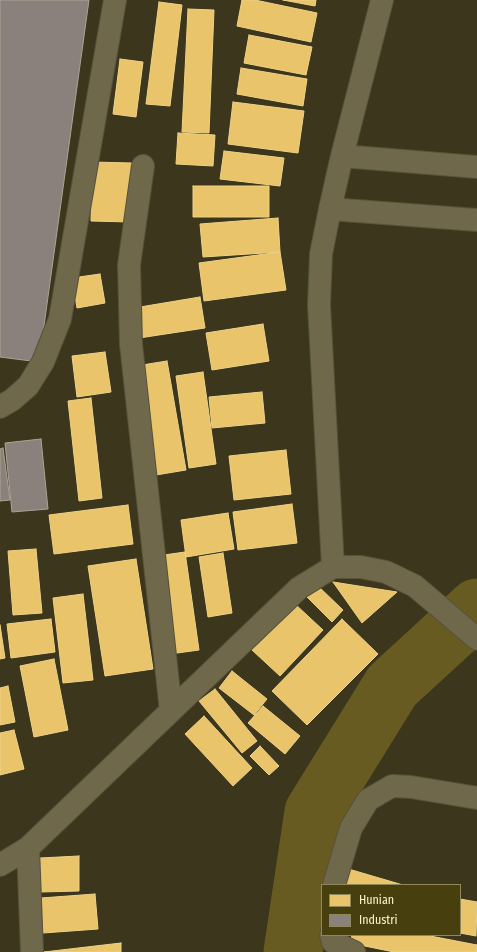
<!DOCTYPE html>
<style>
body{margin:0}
#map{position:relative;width:477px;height:952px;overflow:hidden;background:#3b361c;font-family:"Fira Sans Condensed",sans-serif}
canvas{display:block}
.legend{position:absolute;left:321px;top:884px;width:140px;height:52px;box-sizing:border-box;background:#483f0f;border:1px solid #90875a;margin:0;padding:5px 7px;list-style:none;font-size:12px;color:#fcf4ca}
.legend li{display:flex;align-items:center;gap:8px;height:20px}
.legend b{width:20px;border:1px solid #90875a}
</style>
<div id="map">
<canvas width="477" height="952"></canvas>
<ul class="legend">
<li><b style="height:11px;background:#e9c46a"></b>Hunian</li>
<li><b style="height:11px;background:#8a817c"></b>Industri</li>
</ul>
</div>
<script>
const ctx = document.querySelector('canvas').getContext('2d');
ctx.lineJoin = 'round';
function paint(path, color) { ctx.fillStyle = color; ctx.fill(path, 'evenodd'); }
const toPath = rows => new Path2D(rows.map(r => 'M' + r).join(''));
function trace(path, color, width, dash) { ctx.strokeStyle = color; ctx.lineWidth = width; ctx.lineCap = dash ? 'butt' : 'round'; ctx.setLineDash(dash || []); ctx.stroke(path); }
const homes = toPath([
 [242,0,255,0,317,13,311,42,237,26,242,0],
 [283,0,316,0,315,6,283,0],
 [159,2,182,5,170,106,146,104,159,2],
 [188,9,214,10,209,133,182,132,188,9],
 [249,35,312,47,306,75,244,63,249,35],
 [120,59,143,62,136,117,113,114,120,59],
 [241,68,307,79,303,106,237,94,241,68],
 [233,102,304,111,298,153,228,144,233,102],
 [178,133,215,135,213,166,176,164,178,133],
 [224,151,284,158,280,186,220,179,224,151],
 [92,162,132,163,129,222,91,221,92,162],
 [193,186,269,186,269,217,193,217,193,186],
 [278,218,280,252,203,257,200,224,278,218],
 [280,252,286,290,204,301,199,263,280,252],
 [100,274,105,303,77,308,72,278,100,274],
 [200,297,205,328,139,338,134,308,200,297],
 [263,324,269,361,212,370,206,333,263,324],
 [105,352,111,392,77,397,72,356,105,352],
 [167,361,186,470,156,475,136,366,167,361],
 [203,372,216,464,189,468,176,376,203,372],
 [262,392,265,423,212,428,209,397,262,392],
 [91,398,102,498,79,501,68,401,91,398],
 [286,450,291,494,234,500,229,456,286,450],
 [292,504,297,543,238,550,233,512,292,504],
 [128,505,133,544,54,554,49,515,128,505],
 [228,513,234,549,186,557,181,520,228,513],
 [36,549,42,613,13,615,8,551,36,549],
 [185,552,199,650,170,654,157,556,185,552],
 [223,553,232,613,208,617,199,557,223,553],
 [136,559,153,669,105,676,88,566,136,559],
 [333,582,397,592,362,623,333,582],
 [317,585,343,610,332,622,306,596,317,585],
 [83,594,93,680,63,683,53,598,83,594],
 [295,604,323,630,280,676,252,650,295,604],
 [51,619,55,652,11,658,7,624,51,619],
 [342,619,378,654,307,725,272,691,342,619],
 [0,625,5,658,0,659,0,625],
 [54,659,68,730,34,737,20,666,54,659],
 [232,671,267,699,254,715,219,688,232,671],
 [8,686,15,722,0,725,0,688,8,686],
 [215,689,257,741,242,753,199,701,215,689],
 [263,706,300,736,285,754,248,723,263,706],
 [204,716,252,768,233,786,185,734,204,716],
 [14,730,24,769,0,775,0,733,14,730],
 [260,746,279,766,269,775,250,756,260,746],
 [79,856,79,891,41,892,40,858,79,856],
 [345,868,403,885,340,885,345,868],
 [95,894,98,929,43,933,41,898,95,894],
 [460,899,477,902,476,936,460,933,460,899],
 [352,935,425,935,477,945,477,952,394,952,350,943,352,935],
 [121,943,121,952,44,952,121,943]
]);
const industry = toPath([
 [0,0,89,0,39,362,0,357,0,0],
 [41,439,48,509,12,512,5,443,41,439],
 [3,448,10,500,0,501,0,449,3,448]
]);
const river = toPath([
 [293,952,314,812,392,686,477,608]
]);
const minor = toPath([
 [342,156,477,167],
 [143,166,129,265,131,344,171,711],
 [330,209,477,220],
 [0,407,12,400,28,386,43,362,60,319,115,0],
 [333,567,319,305,321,254,330,209,342,156,382,0],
 [28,848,32,952],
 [0,865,28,848,299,588,333,567,361,567,386,572,415,586,477,639],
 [334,885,351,828,368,800,392,786,411,787,477,798],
 [331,935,333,942,354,952]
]);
paint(homes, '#e9c46a');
trace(homes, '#efd287', 1);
paint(industry, '#8a817c');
trace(industry, '#aca493', 1);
trace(river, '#675b21', 59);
trace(minor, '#56523c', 24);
trace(minor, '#6f684a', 22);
</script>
